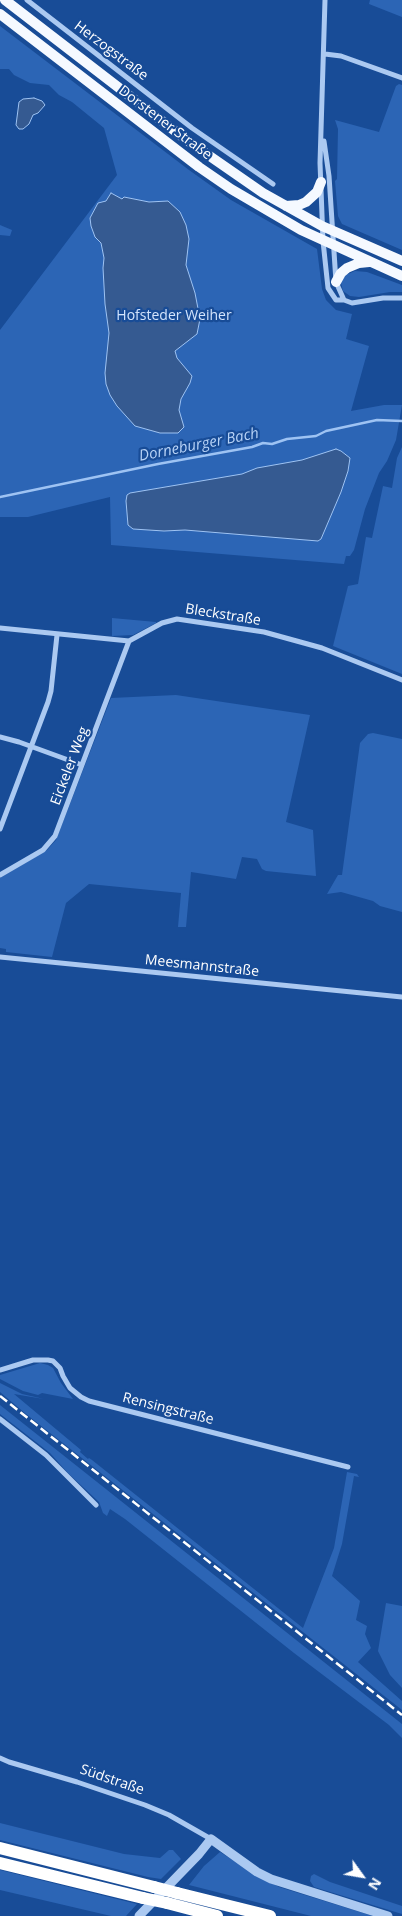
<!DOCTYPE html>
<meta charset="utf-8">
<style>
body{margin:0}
#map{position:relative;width:402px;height:1916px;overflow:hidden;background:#184c97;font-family:"Open Sans",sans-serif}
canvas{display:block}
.north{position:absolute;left:337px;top:1851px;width:50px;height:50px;-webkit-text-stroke:4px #184c97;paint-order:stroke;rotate:122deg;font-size:14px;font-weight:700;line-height:20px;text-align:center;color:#fff}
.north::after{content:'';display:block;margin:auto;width:18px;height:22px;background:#fff;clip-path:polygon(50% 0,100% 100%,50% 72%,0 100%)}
</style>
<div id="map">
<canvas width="402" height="1916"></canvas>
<div class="north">N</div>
</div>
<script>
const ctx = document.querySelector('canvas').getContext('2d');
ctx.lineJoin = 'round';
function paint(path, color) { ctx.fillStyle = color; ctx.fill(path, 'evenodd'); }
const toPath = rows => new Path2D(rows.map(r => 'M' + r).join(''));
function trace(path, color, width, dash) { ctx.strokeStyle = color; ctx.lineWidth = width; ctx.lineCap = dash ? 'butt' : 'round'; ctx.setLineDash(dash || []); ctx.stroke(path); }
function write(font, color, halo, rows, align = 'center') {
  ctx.font = font + ' "Open Sans",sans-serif'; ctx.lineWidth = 4.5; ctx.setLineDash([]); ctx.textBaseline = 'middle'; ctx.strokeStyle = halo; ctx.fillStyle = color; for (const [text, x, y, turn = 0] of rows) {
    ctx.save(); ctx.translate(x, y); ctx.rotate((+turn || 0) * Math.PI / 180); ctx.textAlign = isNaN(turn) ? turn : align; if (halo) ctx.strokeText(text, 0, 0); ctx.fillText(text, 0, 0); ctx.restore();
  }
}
const green = toPath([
 [370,0,402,0,402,17,369,4],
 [0,26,189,170,231,200,317,249,322,289,326,300,336,310,352,314,346,339,369,346,351,411,384,405,402,405,396,440,387,461,379,473,365,509,354,550,350,556,346,556,344,564,111,545,110,497,28,517,0,517,0,330,117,175,104,128,72,102,59,95,49,85,30,83,14,75,9,69,0,69],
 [399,84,402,85,402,250,342,224,338,216,335,181,337,179,338,129,335,120,379,132,396,86],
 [0,225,12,230,10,236,0,235],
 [355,271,367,272,402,285,402,292,390,292,359,297,350,296,343,291,341,283,346,272,348,274],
 [402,447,402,674,333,646,348,586,358,584,366,537,372,538,383,486,392,488,397,458],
 [112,618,156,622,156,623,133,635,112,636],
 [176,695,310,715,286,822,313,830,316,876,266,871,262,869,257,859,242,857,236,879,191,872,186,927,178,927,181,893,89,884,66,903,52,957,6,952,6,949,0,948,0,878,47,850,56,840,111,698],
 [373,733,402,739,402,912,380,906,373,901,341,892,327,894,338,875,342,875,360,743,368,734],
 [40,1363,48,1365,53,1368,61,1383,73,1399,42,1393,38,1395,23,1391,0,1379,0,1375],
 [0,1383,22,1394,44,1399,14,1394,81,1450,80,1452,88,1459,89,1458,92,1460,303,1628,334,1548,347,1472,357,1474,359,1477,354,1476,342,1544,332,1576,360,1601,356,1620,367,1626,365,1634,371,1648,358,1662,402,1701,402,1710,26,1414,0,1392],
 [0,1405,402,1724,402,1738,389,1725,294,1653,125,1519,110,1509,107,1516,103,1513,99,1502,68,1473,50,1453,0,1414],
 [386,1603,402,1606,402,1688,390,1675,378,1651],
 [0,1823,124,1854,160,1858,169,1850,173,1850,181,1859,161,1879,148,1877,0,1840],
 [220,1852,258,1876,279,1887,373,1916,311,1916,189,1885,204,1866],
 [0,1870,137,1904,126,1916,111,1916,0,1890],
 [314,1874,330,1882,402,1906,402,1914,314,1887,310,1881,311,1876]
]);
const water = toPath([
 [34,98,42,101,45,105,38,113,33,115,29,124,23,129,19,129,16,125,19,102,23,99,34,98],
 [111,193,122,199,124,197,149,202,168,201,180,212,186,225,189,239,186,265,195,293,200,319,197,334,175,351,177,358,192,376,190,383,181,399,179,410,184,427,178,433,160,433,135,426,117,406,110,395,106,384,105,373,109,333,105,304,103,268,104,258,101,243,95,237,91,226,90,218,98,203,106,201,111,193],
 [336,449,341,451,350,458,348,471,341,492,321,539,318,541,185,530,164,531,133,529,128,525,126,501,127,495,130,493,242,474,257,468,302,460,336,449]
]);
const stream = toPath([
 [0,497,158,464,252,447,263,443,272,444,287,439,316,436,326,431,377,420,402,421]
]);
const minor = toPath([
 [27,0,192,128,273,184],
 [325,0,320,163,323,241,328,288,336,300,344,300,352,303,383,298,402,298],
 [325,54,341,56,402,78],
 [324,141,329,176,336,282,344,300],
 [0,628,129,641,162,623,177,619,264,632,322,648,402,680],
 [0,737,19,742,82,765],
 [0,829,48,702,51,691,57,635],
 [0,875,43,850,55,836,129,641],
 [0,957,402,997],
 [0,1370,33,1360,48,1360,53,1361,60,1368,63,1376,70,1388,81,1397,89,1401,348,1467],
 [0,1419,46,1455,96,1505],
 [0,1758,9,1762,77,1782,145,1805,169,1815,211,1839]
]);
const tertiary = toPath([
 [139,1916,199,1854,211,1839,257,1872,271,1879,388,1916]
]);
const primary = toPath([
 [5,0,188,141,263,193,322,226,402,261],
 [0,14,199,167,231,189,301,230,402,276],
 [286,206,299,205,306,202,317,192,321,182],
 [336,282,341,273,347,268,359,263,369,262]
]);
const motorway = toPath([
 [0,1848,154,1887],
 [0,1863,143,1898],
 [177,1893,270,1916],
 [167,1903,217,1916]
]);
const rail = toPath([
 [0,1396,402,1715]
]);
const motorwayBridge = toPath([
 [154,1887,177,1893],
 [143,1898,167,1903]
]);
const streetNames = [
 ["Herzogstraße",111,51,37],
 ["Dorstener Straße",165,123,37],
 ["Bleckstraße",223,615,9],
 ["Eickeler Weg",70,766,-69],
 ["Meesmannstraße",202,966,6],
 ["Rensingstraße",168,1409,14],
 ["Südstraße",112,1780,19]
];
const parkNames = [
 ["Hofsteder Weiher",174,316]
];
const waterNames = [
 ["Dorneburger Bach",199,445,-11]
];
paint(green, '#2c65b5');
paint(water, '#355a91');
trace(water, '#9ec3f3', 1);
trace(stream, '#9ec3f3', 2.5);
trace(minor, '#abc9f1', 5);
trace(tertiary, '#abc9f1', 9);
trace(primary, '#f5f9ff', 10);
trace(motorway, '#fff', 12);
trace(rail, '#fff', 2.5, [9, 4]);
trace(motorwayBridge, '#fff', 12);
write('14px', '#fff', '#184c97', streetNames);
write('14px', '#d3e4fc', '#184c97', parkNames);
write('italic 15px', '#b8d3f7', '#184c97', waterNames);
</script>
